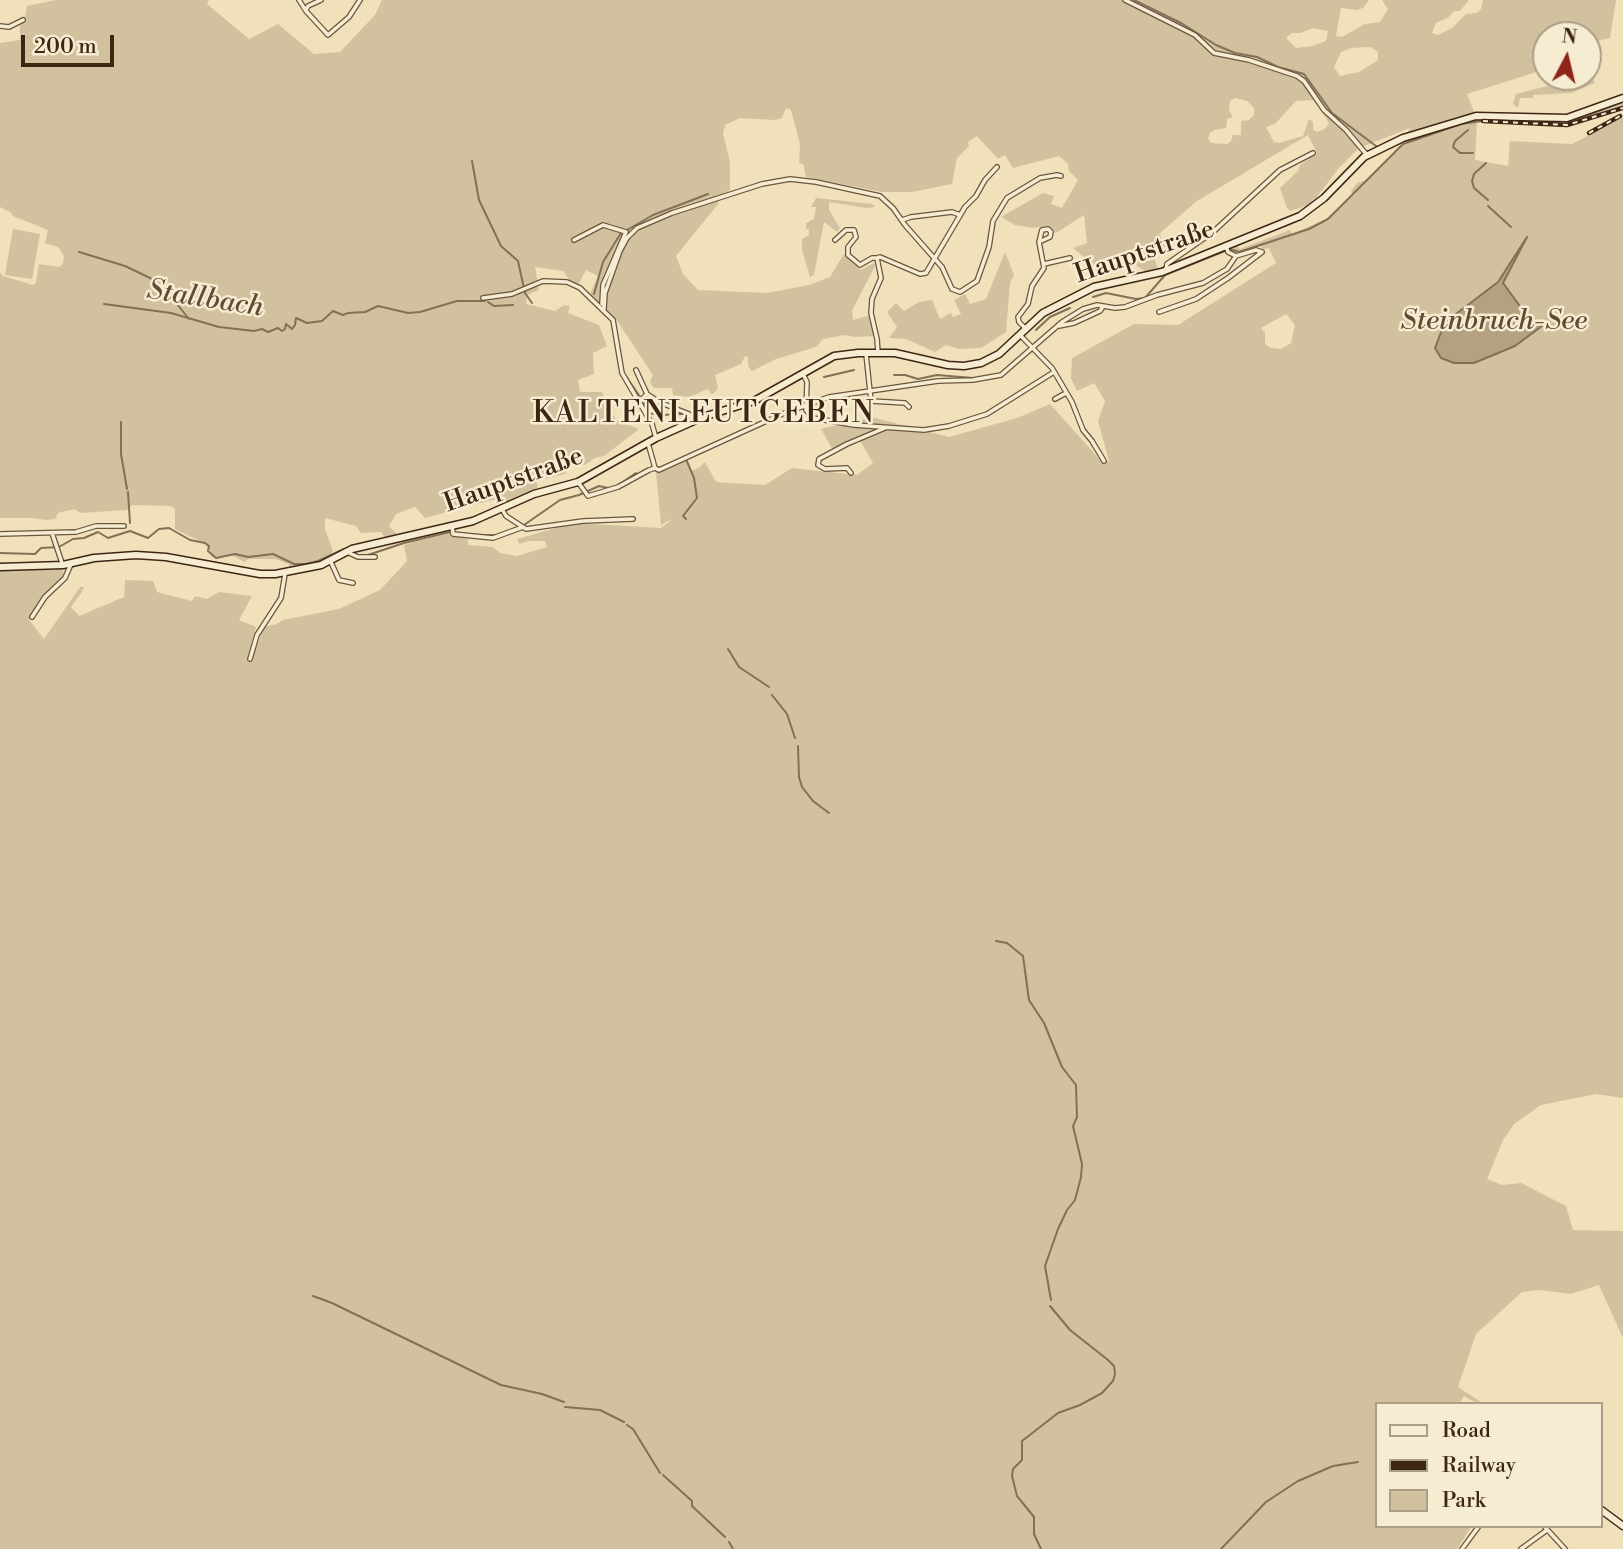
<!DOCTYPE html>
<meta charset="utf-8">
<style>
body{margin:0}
#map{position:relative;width:1623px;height:1549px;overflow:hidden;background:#f0e1ba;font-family:"Libre Bodoni",serif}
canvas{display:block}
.legend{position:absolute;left:1375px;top:1402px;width:228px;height:126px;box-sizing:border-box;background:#f5ecd2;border:2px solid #ac9d86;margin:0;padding:9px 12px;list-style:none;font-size:21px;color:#3e2614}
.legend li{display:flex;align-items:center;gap:14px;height:35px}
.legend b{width:35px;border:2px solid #ac9d86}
.north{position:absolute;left:1532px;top:21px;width:70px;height:70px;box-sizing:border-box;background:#f5ecd2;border:2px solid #ac9d86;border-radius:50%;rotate:7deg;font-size:19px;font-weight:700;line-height:28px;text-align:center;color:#3e2614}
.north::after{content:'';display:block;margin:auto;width:24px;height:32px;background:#8f2418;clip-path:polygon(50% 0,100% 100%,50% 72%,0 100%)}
.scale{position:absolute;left:21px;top:35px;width:93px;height:32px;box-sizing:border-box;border:4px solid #3e2614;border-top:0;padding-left:9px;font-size:21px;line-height:24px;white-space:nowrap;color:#3e2614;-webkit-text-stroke:5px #f5ecd2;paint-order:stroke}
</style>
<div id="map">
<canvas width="1623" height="1549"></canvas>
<ul class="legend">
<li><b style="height:9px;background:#f5ecd2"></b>Road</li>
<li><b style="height:9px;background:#3e2614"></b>Railway</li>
<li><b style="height:19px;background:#d2c19e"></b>Park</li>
</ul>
<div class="north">N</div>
<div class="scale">200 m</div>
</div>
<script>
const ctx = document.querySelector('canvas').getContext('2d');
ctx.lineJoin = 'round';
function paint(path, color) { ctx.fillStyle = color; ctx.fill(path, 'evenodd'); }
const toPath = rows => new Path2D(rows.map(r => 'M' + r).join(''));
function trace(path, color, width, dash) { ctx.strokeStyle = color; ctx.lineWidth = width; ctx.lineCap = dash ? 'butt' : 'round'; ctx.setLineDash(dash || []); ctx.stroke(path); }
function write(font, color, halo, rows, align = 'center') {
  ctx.font = font + ' "Libre Bodoni",serif'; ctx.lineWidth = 5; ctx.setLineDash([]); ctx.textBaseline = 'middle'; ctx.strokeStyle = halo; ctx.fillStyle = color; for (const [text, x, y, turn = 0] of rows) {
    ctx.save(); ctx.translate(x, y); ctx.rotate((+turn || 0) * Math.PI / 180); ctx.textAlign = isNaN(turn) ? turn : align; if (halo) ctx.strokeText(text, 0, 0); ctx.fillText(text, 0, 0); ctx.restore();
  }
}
const green = toPath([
 [56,0,209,0,207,4,249,39,278,24,314,54,340,52,375,15,382,0,1369,0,1363,8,1356,10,1341,8,1336,36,1342,37,1365,24,1380,22,1388,9,1382,0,1469,0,1460,11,1454,11,1449,17,1436,23,1432,33,1438,35,1452,28,1466,14,1477,13,1481,9,1483,0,1616,0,1610,38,1588,43,1588,35,1546,35,1546,69,1467,94,1475,114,1567,122,1623,101,1623,106,1572,124,1559,125,1502,120,1477,121,1475,160,1508,166,1510,141,1572,144,1623,117,1623,1098,1596,1094,1541,1105,1514,1124,1503,1140,1487,1179,1502,1185,1521,1183,1566,1206,1573,1230,1623,1231,1623,1338,1599,1285,1571,1294,1539,1290,1522,1292,1476,1334,1458,1387,1484,1404,1478,1404,1464,1396,1459,1404,1376,1404,1376,1526,1472,1526,1457,1549,0,1549,0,568,62,568,64,575,40,600,29,620,44,639,80,587,84,587,82,592,71,607,79,616,124,597,125,580,153,581,157,592,192,601,195,596,207,599,219,592,252,596,239,620,256,627,248,655,253,656,264,627,277,624,283,620,339,609,380,590,407,561,404,545,413,542,450,533,452,536,468,539,468,545,493,547,500,553,517,556,547,547,545,541,529,541,519,544,517,539,574,523,661,528,674,518,661,525,656,472,689,457,687,462,691,471,699,468,705,462,716,482,765,485,792,468,857,475,873,463,858,437,833,450,821,429,871,417,949,437,1017,418,1050,404,1102,462,1109,461,1098,421,1105,401,1094,383,1077,391,1071,378,1072,358,1134,324,1178,325,1276,263,1269,248,1264,249,1260,246,1241,252,1229,251,1228,248,1236,245,1240,249,1290,230,1292,234,1326,219,1353,195,1351,191,1357,183,1367,180,1402,146,1410,128,1359,148,1339,168,1316,198,1306,206,1290,211,1287,208,1280,188,1298,171,1300,165,1317,153,1308,135,1197,201,1159,234,1167,247,1154,256,1158,270,1148,273,1133,263,1097,268,1073,248,1087,243,1084,215,1056,233,1047,226,1032,228,1015,225,1001,217,1043,193,1054,196,1051,204,1062,208,1078,180,1069,171,1068,164,1059,156,1013,168,1005,155,998,159,977,136,968,142,969,146,957,158,952,184,912,192,882,192,806,177,803,164,799,163,800,144,791,110,786,108,782,118,775,120,740,118,725,125,723,134,730,162,730,190,719,196,718,204,676,256,683,274,698,290,767,293,809,285,830,277,844,254,861,270,874,263,875,266,852,311,853,320,868,316,875,336,855,337,845,335,823,339,816,347,776,359,752,371,748,366,748,357,745,356,741,364,715,375,718,388,714,393,711,394,708,389,689,397,673,395,672,388,654,388,650,382,653,375,616,319,590,294,598,276,586,270,578,285,571,282,563,271,535,267,539,290,527,295,526,304,555,311,564,305,570,306,568,313,599,325,607,346,593,353,594,374,578,380,580,392,602,392,616,420,639,429,604,456,595,458,585,465,577,463,567,466,565,474,536,481,539,491,508,503,492,500,425,518,415,507,396,514,389,526,399,536,386,539,381,532,361,533,356,526,325,518,325,529,333,551,329,557,312,564,289,568,289,564,275,559,248,559,245,562,233,556,211,557,210,550,204,543,175,529,175,509,170,506,132,505,127,510,81,513,74,509,58,513,55,519,46,520,32,518,0,518,0,272,3,276,33,285,36,283,39,264,59,267,63,264,64,256,58,247,45,243,48,230,13,216,10,212,0,207,0,43,20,40,20,24,24,22,27,6],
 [1313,28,1328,31,1326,41,1312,46,1296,48,1286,38,1292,33,1301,33],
 [1370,47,1378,52,1378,60,1359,72,1340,76,1334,67,1341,52,1352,48],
 [1235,98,1247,101,1254,108,1254,115,1249,120,1241,121,1241,135,1233,135,1231,141,1227,144,1211,143,1208,138,1210,133,1214,130,1226,128,1227,119,1233,117,1229,111,1230,101],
 [1315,100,1329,123,1326,128,1318,132,1313,130,1313,122,1309,119,1303,136,1279,143,1274,142,1266,127,1275,124,1296,101],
 [1286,314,1295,325,1291,343,1281,349,1271,348,1265,344,1265,333,1261,328],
 [1588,69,1595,83,1571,93,1533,95,1533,98,1520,98,1518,108,1513,104,1516,94,1563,82,1570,77,1588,77],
 [816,198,872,204,875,207,867,208,829,202,829,210,840,228,837,232,824,222,814,275,810,277,802,250,802,239,809,235,809,229,806,229,806,223,814,219,816,207,811,207],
 [13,229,40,234,32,279,5,275],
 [1005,252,1014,275,1010,283,1006,332,981,348,959,349,946,345,935,352,906,339,889,338,897,327,887,312,896,303,904,311,919,302,932,300,940,319,951,313,953,317,961,314,954,300,965,294,970,304,986,299]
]);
const water = toPath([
 [1527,237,1503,283,1525,313,1542,326,1515,346,1474,363,1454,363,1441,358,1435,348,1443,327,1452,317,1498,282,1527,237]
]);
const stream = toPath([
 [1134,0,1181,23,1216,45,1235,53,1257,57,1278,67,1304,74,1332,113,1376,146],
 [1512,120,1564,124,1623,102],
 [1468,130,1455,141,1453,147,1460,153,1473,153],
 [472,161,479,200,501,246,518,261,525,293,532,303],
 [1486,163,1474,174,1472,181,1474,188,1488,200],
 [1488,206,1511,227],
 [627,230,653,215,708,194],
 [79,252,125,266,150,278,173,299,189,319],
 [594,294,603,262,621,233],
 [1093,297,1106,293,1136,299,1145,298,1165,275,1230,249,1239,252,1309,229,1328,219,1403,144,1461,124,1496,119],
 [488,302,494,306,513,305],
 [104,304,171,313,219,327,254,331,262,329,268,332,278,328,282,331,285,329,286,324,292,329,295,325,296,318,307,323,322,321,333,311,343,315,348,313,365,312,378,306,408,313,420,312,457,301,485,301],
 [1036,330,1050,317,1070,308],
 [625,375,643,401,648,413,660,415,683,414],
 [894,375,905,375,918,379,937,375,973,378],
 [824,377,854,370],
 [121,422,121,454,127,489],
 [620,484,636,473],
 [128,492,130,523],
 [686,519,683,516,697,498,694,478,686,459],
 [524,525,560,500,579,495,599,486,608,488],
 [476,535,499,535],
 [0,553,35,554,41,548,59,547,73,539,84,538,98,532,108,538,130,531,148,538,159,529,169,528,190,540,205,543,209,546,208,551,216,558,235,554,248,557,273,554,294,564,306,564,318,561,344,549],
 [368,555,404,543,450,532],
 [728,649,739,667,769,687],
 [772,695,787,714,795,738],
 [798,746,799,777,802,787,813,801,829,813],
 [996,941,1007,943,1023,956,1029,1000,1044,1023,1062,1067,1076,1085,1077,1117,1073,1126,1082,1164,1081,1177,1075,1200,1067,1210,1058,1229,1045,1266,1051,1300],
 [313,1296,332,1303,501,1385,542,1394,564,1402],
 [565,1407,600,1410,624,1422],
 [627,1425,633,1429,660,1473],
 [663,1475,692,1501,692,1506,725,1537],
 [729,1542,733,1549],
 [1041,1549,1034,1534,1034,1517,1017,1496,1012,1476,1013,1469,1022,1460,1022,1441,1058,1413,1080,1405,1102,1393,1113,1381,1115,1374,1114,1366,1108,1360,1070,1330,1050,1306],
 [1221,1549,1266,1502,1298,1481,1333,1466,1358,1462]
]);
const street = toPath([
 [299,0,306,11,328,35,349,17,360,0],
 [1125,0,1195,35,1214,53,1249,60,1297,76,1304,81,1324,110,1346,130,1367,155],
 [306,10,308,6,321,0],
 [0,26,9,27,23,20],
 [902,220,911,217,952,212,960,215],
 [574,240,603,225,626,232,603,285,602,304],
 [835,240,846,230,854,230,856,237,848,247,848,255,860,265,872,258,877,258],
 [1226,246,1228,252,1236,256],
 [1044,264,1070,258],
 [1166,269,1167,264,1213,232,1280,170,1313,153],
 [483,298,512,294,543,281,567,282,580,288,613,320,622,373,652,424,656,438],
 [604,309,605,293,620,251,627,238,637,228,672,213,762,184,790,179,816,182,880,196,893,208,905,225,942,267,952,289,960,292,977,281,989,247,993,221,1007,198,1040,178,1057,175,1061,176],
 [1159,312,1196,299,1228,278,1262,252],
 [1059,326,1074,323,1100,311,1102,308],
 [1025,328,1019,322,1018,317,1028,304,1032,286,1044,268,1039,242,1050,237,1051,232,1048,229,1042,230,1039,242],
 [1021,336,1052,368,1072,402,1083,430,1092,441,1104,461],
 [878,353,877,339,871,313,872,299,881,278,877,258,880,257,920,274,926,273,965,207,976,196,985,180,997,167],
 [866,354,871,401,905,403,909,407],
 [636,370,647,394,659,402,689,414,693,421],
 [803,374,807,382,806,410,813,418,854,425,924,430,949,426,987,414,1054,372],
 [1055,399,1066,393],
 [638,403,647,394],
 [648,443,655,468],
 [851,473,847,468,825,469,818,465,819,459,847,444,885,428],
 [578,482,588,496,618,487,649,470,655,468,659,470,782,414,829,397,938,381,973,380,1001,375,1062,322,1083,309,1097,305,1115,308,1125,307,1157,295,1203,283,1227,269,1236,256,1256,250,1262,252],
 [502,509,506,516,526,529,583,521,633,519],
 [452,526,453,534,493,538,523,527],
 [52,533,62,563],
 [0,534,76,532,96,526,124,526],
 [347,552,358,557,375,557],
 [330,560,339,580,353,583],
 [32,617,45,597,65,578,71,564],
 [250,659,257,635,281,598,285,574],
 [1544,1526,1565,1549],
 [1462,1549,1479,1526],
 [1521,1549,1547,1530]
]);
const secondary = toPath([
 [0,567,63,565,94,558,136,555,166,557,260,574,275,574,321,565,352,549,473,521,534,494,578,482,656,438,703,417,754,401,834,356,858,353,895,353,948,365,964,366,981,363,999,354,1043,313,1094,287,1162,272,1300,216,1324,198,1364,157,1403,138,1476,116,1567,118,1623,98],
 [1600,1509,1623,1526]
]);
const rail = toPath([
 [1483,121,1567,125,1623,108],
 [1589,133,1620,116]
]);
const streetNames = [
 ["Hauptstraße",1145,253,-19],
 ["Hauptstraße",514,481,-20]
];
const waterNames = [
 ["Stallbach",205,300,9],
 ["Steinbruch-See",1494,322]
];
const quarterNames = [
 ["KALTENLEUTGEBEN",704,415]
];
paint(green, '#d2c19e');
paint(water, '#b3a182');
trace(water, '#847056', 2);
trace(stream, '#847056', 2);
trace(street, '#6a553e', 6);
trace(secondary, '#3e2614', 9);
trace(street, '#f5ecd2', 3.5);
trace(secondary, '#f5ecd2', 6);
trace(rail, '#3e2614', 4.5);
trace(rail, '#f5ecd2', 2, [5]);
write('26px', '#3e2614', '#f5ecd2', streetNames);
write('italic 28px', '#614b35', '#f5ecd2', waterNames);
ctx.letterSpacing = '2px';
write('30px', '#3e2614', '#f5ecd2', quarterNames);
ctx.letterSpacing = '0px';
</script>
